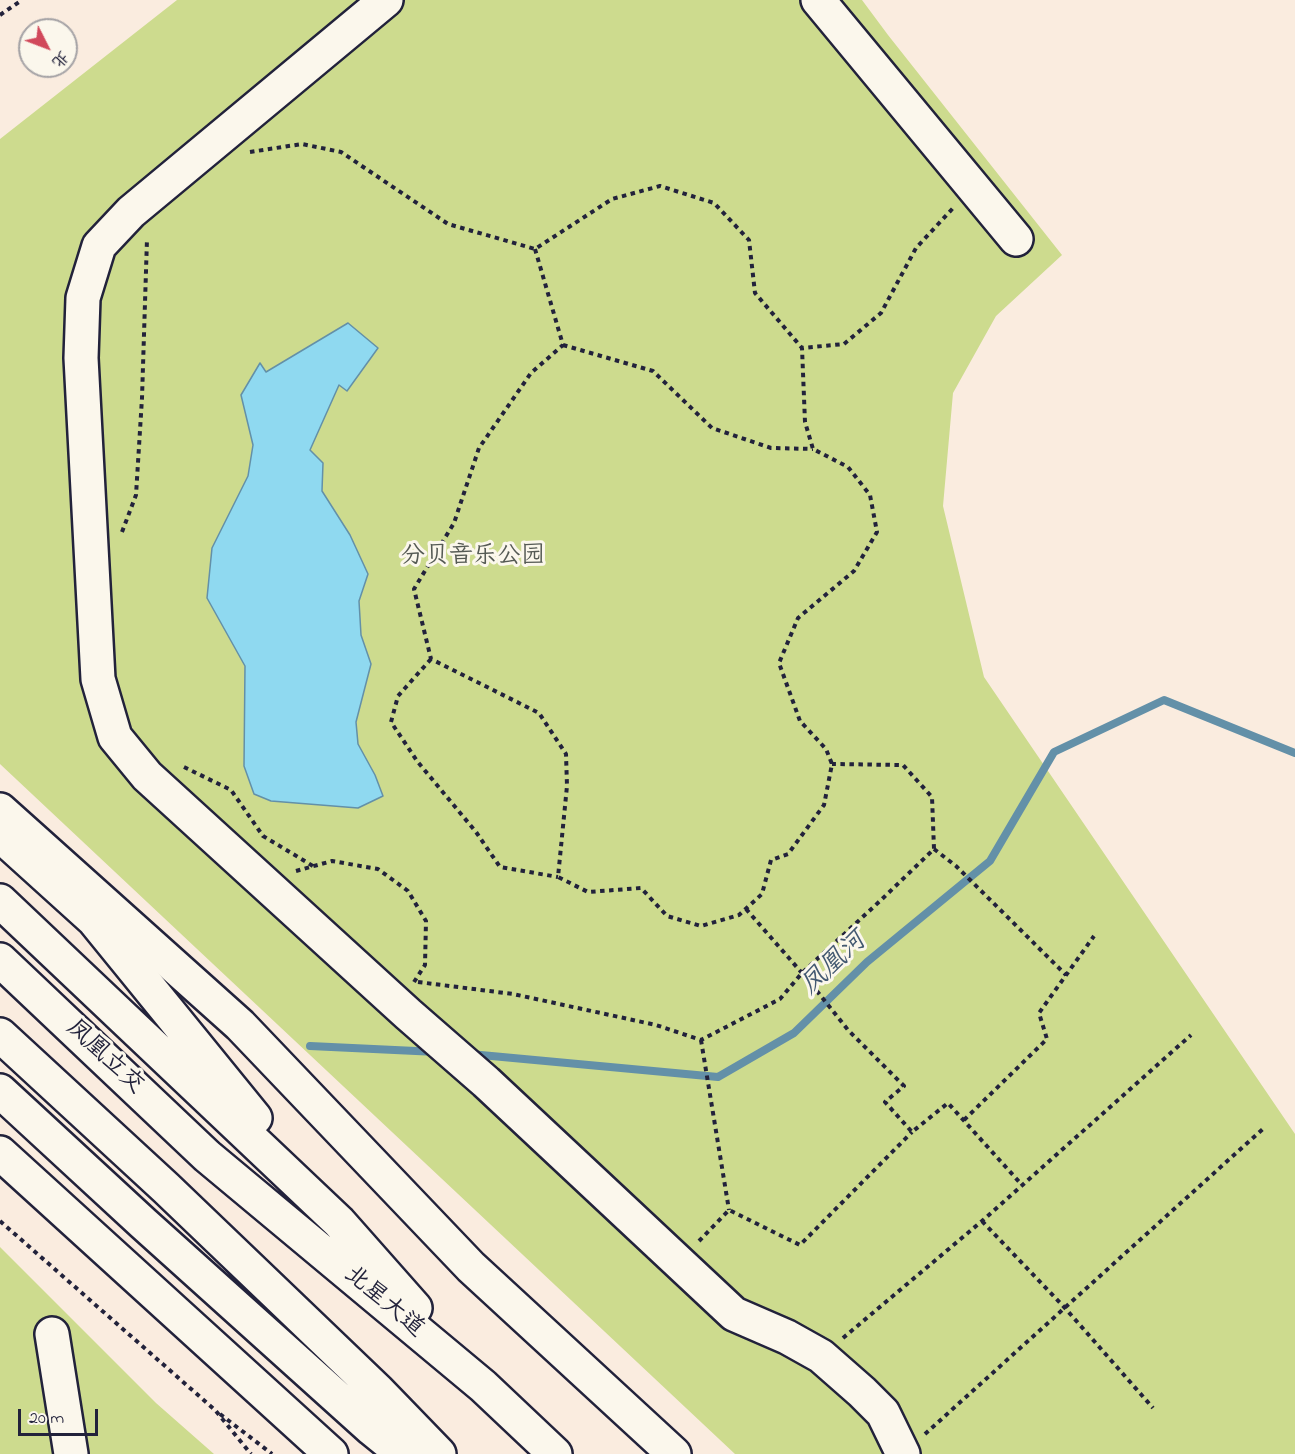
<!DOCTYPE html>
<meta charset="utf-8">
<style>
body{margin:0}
#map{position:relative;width:1295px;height:1454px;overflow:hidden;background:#faecdf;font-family:"Indie Flower","LXGW WenKai TC",sans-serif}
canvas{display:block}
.north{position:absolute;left:18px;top:18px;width:60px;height:60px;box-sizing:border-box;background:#fbf7ec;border:2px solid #a4a2a5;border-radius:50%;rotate:132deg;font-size:16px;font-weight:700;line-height:24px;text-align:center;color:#22223b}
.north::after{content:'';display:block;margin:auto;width:21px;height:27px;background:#d1495b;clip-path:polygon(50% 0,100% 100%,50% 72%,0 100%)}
.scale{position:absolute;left:18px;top:1409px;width:80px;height:27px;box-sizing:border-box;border:3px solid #22223b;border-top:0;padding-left:8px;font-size:18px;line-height:21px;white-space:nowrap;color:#22223b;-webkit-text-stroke:4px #fbf7ec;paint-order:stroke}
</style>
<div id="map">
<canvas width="1295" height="1454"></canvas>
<div class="north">北</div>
<div class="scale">20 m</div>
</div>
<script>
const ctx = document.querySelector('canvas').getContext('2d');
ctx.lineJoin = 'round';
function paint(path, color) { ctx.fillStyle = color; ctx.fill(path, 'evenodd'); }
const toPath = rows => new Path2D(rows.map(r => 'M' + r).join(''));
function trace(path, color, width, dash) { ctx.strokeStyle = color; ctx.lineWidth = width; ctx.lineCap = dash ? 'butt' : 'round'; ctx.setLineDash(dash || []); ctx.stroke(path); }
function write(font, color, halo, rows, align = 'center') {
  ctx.font = font + ' "Indie Flower","LXGW WenKai TC",sans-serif'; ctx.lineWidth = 6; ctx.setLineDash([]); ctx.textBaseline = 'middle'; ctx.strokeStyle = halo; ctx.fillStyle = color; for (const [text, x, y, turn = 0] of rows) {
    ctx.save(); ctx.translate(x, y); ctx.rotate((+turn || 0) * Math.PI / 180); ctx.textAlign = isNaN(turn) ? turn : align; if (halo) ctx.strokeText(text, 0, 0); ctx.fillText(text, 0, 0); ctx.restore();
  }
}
const green = toPath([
 [177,0,862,0,888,35,1062,255,996,316,953,393,943,506,984,677,1295,1134,1295,1454,735,1454,0,764,0,139],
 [0,1247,156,1403,214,1454,0,1454]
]);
const water = toPath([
 [348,323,378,348,347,391,339,385,310,450,323,463,322,491,350,535,368,574,359,601,361,635,371,664,356,722,358,744,375,775,383,796,358,808,271,801,254,794,244,766,245,666,207,598,212,548,248,476,253,445,241,395,260,363,266,372,348,323]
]);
const stream = toPath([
 [310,1046,437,1052],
 [470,1054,718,1077,794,1033,867,962,990,861,1054,752,1164,700,1295,753]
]);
const path = toPath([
 [0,15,22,0],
 [250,152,302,144,341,152,448,224,535,249,612,199,660,186,714,203,749,240,755,293,802,348,844,344,881,313,916,248,954,207],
 [535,249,563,345,531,373,479,448,454,523,414,589,431,659,539,713,566,754,567,786,558,877,588,892,641,888,667,916,701,926,739,915,762,894,771,860,788,854,824,805,832,764,826,749,800,721,779,663,798,618,854,571,877,532,870,495,848,467,813,449,805,422,802,348],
 [563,345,653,371,712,428,771,448,813,449],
 [122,532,136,495,142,398,147,239],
 [431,659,398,696,391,722,417,761,476,832,500,867,558,877],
 [184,767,231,790,263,836,313,866],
 [934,849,956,866,1066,975],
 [296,871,332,861,378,869,408,891,426,921,425,965,414,982],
 [746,909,809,981,848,1030,904,1086,885,1102,912,1132,948,1103,1022,1185],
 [418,982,513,994,656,1025,701,1040,780,999,802,973,880,901,934,849,932,797,903,765,832,764],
 [701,1040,729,1210],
 [964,1120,1047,1039,1039,1013,1094,936],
 [0,1221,215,1410,251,1454],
 [982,1221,1065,1308,1153,1408],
 [699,1241,729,1210,800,1245,912,1132],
 [843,1338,982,1221,1191,1035],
 [220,1414,272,1454],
 [925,1434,1265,1127]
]);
const minor = toPath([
 [386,0,131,212,99,246,83,298,81,358,98,679,115,737,147,776,408,1014,486,1082,734,1314,787,1337,821,1356,862,1392,883,1413,903,1454],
 [818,0,1016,239],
 [0,810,240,1025,471,1267,674,1454],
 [0,1153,331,1454],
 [52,1334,71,1454]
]);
const highway = toPath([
 [0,835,94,920,255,1118],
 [0,901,339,1222,415,1308],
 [0,960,207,1156,483,1386,555,1454],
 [0,1035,166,1188,378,1391,439,1454],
 [0,1091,143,1223,372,1429,403,1454]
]);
const parkNames = [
 ["分贝音乐公园",473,558]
];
const streetNames = [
 ["凤凰立交",104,1058,43],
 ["北星大道",383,1303,40]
];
const waterNames = [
 ["凤凰河",835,965,-43]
];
paint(green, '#cddb8e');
paint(water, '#8fd9f0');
trace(water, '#6390a8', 1.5);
trace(stream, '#6390a8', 8);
trace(minor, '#22223b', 38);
trace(highway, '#22223b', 38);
trace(path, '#22223b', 4, [4.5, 4.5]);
trace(minor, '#fbf7ec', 33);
trace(highway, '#fbf7ec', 33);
write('24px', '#555a54', '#fbf7ec', parkNames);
write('24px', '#22223b', '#fbf7ec', streetNames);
write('italic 26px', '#435971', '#fbf7ec', waterNames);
</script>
